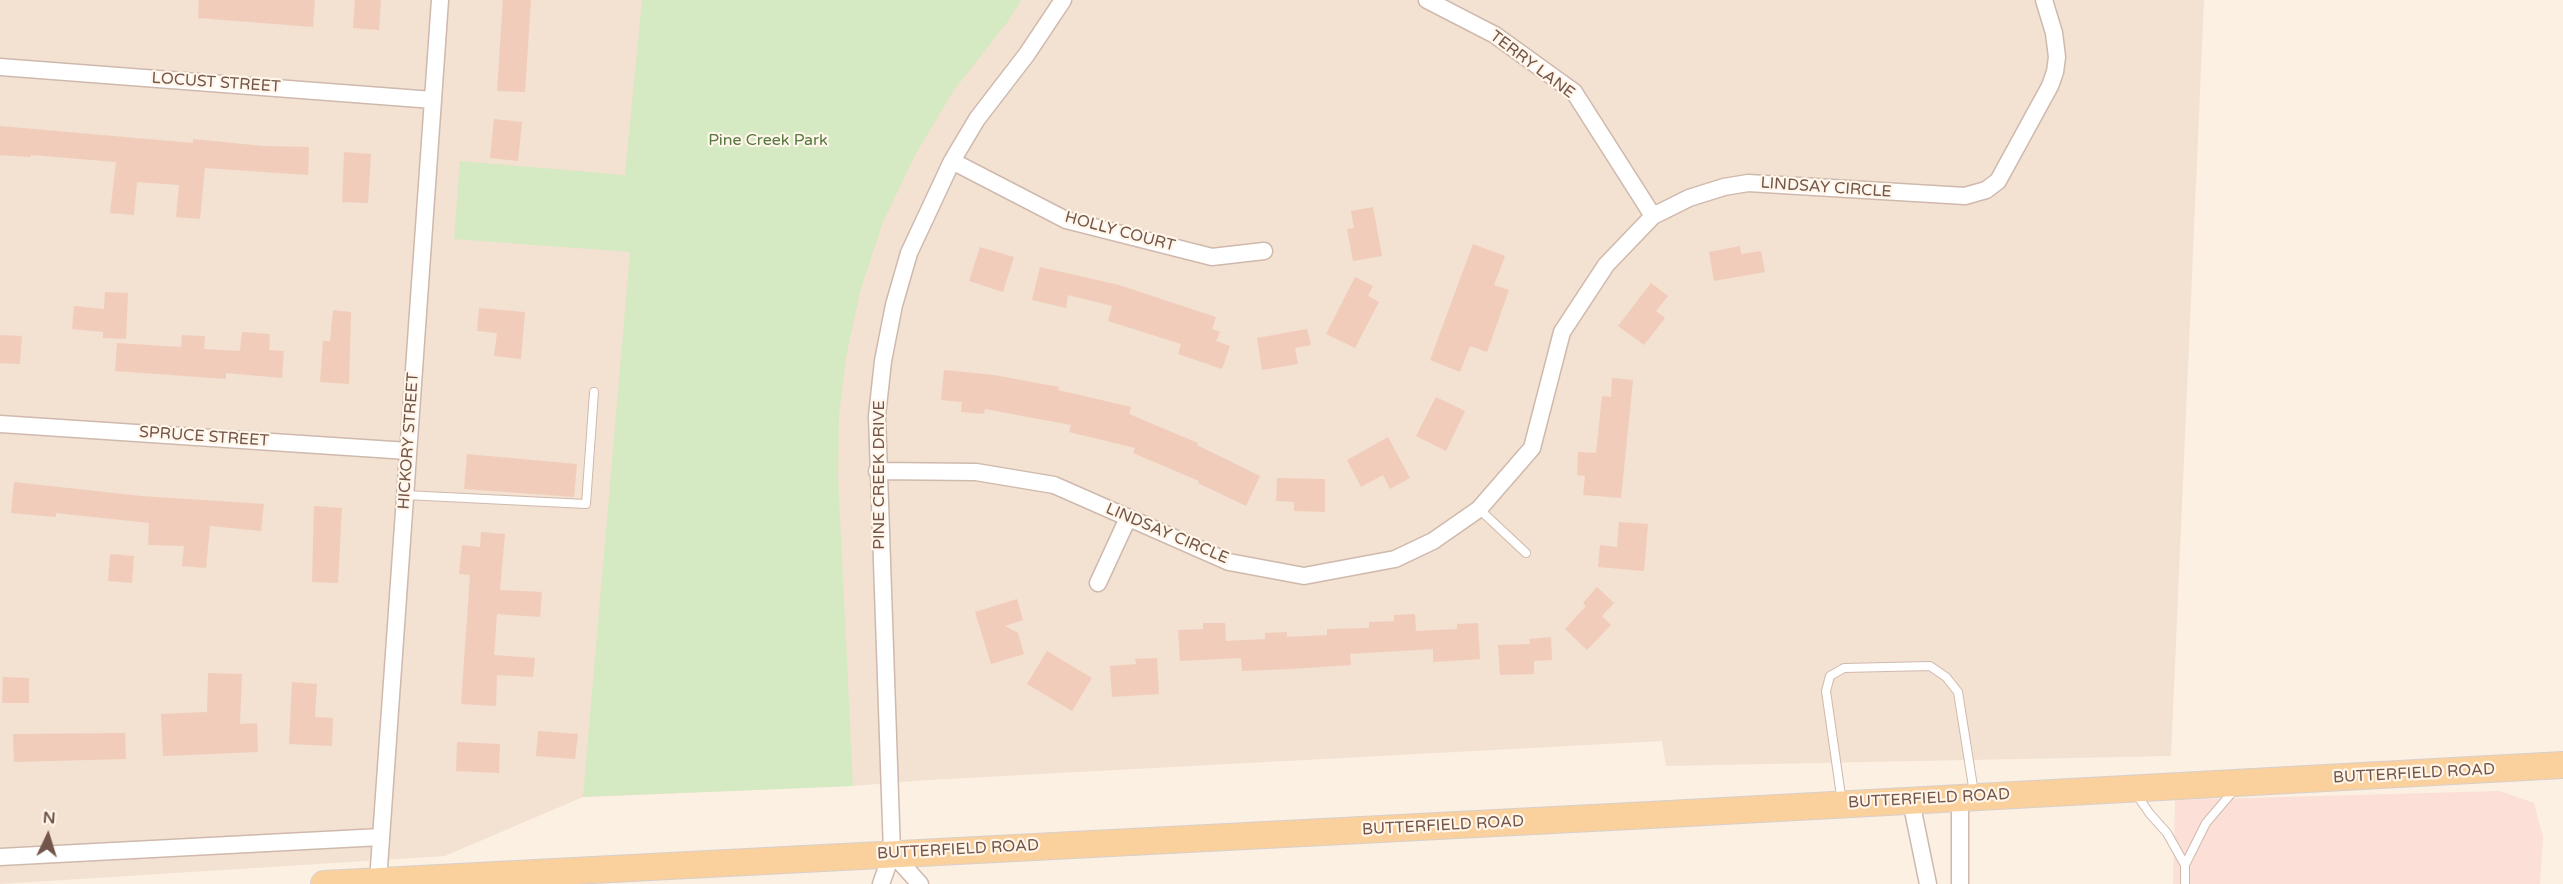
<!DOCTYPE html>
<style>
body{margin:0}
#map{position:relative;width:2563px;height:884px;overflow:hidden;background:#fcf0e3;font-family:"Varela Round",sans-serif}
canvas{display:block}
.north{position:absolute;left:18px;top:806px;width:60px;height:60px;-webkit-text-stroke:4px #fff5e9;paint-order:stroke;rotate:4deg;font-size:16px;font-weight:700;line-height:24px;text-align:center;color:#735549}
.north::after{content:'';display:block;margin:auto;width:21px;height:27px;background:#735549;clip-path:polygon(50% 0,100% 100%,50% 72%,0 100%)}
</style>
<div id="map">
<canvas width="2563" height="884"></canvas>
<div class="north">N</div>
</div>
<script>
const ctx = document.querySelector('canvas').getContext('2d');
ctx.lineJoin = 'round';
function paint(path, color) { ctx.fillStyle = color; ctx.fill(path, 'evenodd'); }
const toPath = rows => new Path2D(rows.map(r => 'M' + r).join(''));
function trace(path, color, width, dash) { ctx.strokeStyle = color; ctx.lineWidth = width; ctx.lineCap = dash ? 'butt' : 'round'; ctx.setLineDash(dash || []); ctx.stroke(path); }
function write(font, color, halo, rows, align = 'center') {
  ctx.font = font + ' "Varela Round",sans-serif'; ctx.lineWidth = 4.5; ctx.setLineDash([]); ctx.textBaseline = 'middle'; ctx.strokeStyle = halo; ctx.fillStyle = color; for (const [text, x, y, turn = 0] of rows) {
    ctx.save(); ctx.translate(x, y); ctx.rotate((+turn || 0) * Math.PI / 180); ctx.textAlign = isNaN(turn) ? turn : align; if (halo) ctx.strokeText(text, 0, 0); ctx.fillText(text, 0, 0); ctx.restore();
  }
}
const residential = toPath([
 [0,0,2204,0,2171,756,1666,766,1662,741,928,780,853,786,583,797,445,856,0,884]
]);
const commercial = toPath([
 [2500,791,2534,803,2543,837,2540,884,2173,884,2175,800]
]);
const green = toPath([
 [642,0,1021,0,1008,21,954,90,915,155,883,222,861,288,846,357,839,415,838,476,853,786,583,797,630,252,454,239,460,161,625,175]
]);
const building = toPath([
 [199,0,315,0,313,27,198,18],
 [355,0,381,0,379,30,353,28],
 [503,0,531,0,525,92,497,91],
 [494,119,522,122,518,161,490,158],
 [0,126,193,143,193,139,263,146,309,147,308,175,205,168,200,219,176,217,179,185,137,182,134,215,110,213,116,162,31,155,31,157,0,155],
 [344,152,371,154,368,203,342,202],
 [1373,207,1382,256,1353,261,1347,229,1354,228,1351,211],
 [1473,244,1505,256,1494,285,1509,290,1487,352,1470,346,1460,372,1430,360],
 [1740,246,1741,254,1761,251,1765,272,1714,281,1709,252],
 [980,247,1014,257,1003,292,969,281],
 [1040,267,1119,285,1216,317,1212,329,1220,332,1216,341,1230,346,1222,369,1178,354,1181,344,1108,321,1112,306,1068,295,1066,308,1032,300],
 [1355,277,1373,286,1368,296,1379,302,1355,348,1326,334],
 [1651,283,1668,296,1656,311,1665,318,1644,345,1618,326],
 [105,292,128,293,126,339,103,338,103,332,72,329,74,306,104,309],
 [479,308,525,312,521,359,494,356,497,333,477,331],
 [333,310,351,312,349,384,320,382,323,341,330,341],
 [1307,329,1311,345,1295,348,1298,364,1262,370,1257,338],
 [242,332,270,334,269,350,284,351,282,378,226,373,226,379,115,371,117,343,181,347,182,335,205,336,204,349,240,351],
 [0,335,22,336,20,364,0,363],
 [944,370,994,375,1059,387,1058,390,1131,407,1129,414,1198,443,1197,445,1260,476,1246,506,1198,483,1199,481,1133,453,1135,448,1069,432,1071,425,985,409,984,414,961,412,962,402,941,400],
 [1612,378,1633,380,1621,498,1583,495,1585,476,1577,475,1578,452,1596,453,1602,396,1611,397],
 [1436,397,1465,411,1446,451,1416,436],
 [1388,437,1410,478,1390,489,1383,475,1361,487,1347,460],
 [467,454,577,464,574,497,464,489],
 [1277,478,1325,479,1325,512,1294,511,1294,502,1276,501],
 [14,482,141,496,264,504,261,531,210,526,206,568,182,566,184,546,148,545,149,523,56,513,56,517,11,513],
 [314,506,342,508,338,583,312,582],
 [1619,522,1648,524,1644,571,1598,567,1600,545,1617,547],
 [481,532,505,534,500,590,542,592,540,617,497,614,494,655,535,658,533,677,497,675,496,706,461,704,470,575,459,574,462,545,480,547],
 [110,554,134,556,132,583,108,581],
 [1597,587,1614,603,1602,616,1611,625,1587,650,1565,629,1586,606,1583,603],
 [1017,599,1023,620,1005,626,1018,633,1024,654,991,664,975,612],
 [1415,614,1416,631,1457,629,1457,624,1478,623,1480,659,1433,662,1433,649,1350,654,1351,665,1289,669,1242,671,1241,658,1180,661,1178,630,1203,629,1203,623,1225,623,1226,641,1265,639,1265,633,1287,632,1287,637,1327,635,1327,629,1369,628,1369,622,1394,621,1394,615],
 [1551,637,1552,660,1534,661,1534,674,1500,675,1498,645,1530,644,1529,639],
 [1047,651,1092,678,1072,711,1027,684],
 [1157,658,1159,694,1112,697,1110,666,1136,664,1135,659],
 [208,673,242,674,240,724,257,723,258,752,163,756,161,714,207,712],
 [3,677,29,678,29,703,2,703],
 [292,682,317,684,315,717,333,718,332,746,289,744],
 [538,731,578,734,575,759,536,756],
 [125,733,126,759,14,762,13,734],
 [457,742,500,744,499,773,456,771]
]);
const service = toPath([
 [405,495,586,504,594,392],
 [1479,509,1526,553],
 [2136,794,2150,814,2167,833,2185,865,2185,884],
 [1842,803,1826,691,1830,676,1844,668,1930,666,1946,677,1958,692,1974,793],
 [2185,865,2206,823,2235,789]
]);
const minor = toPath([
 [1427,0,1495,35,1574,92,1653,216],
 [0,67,433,100],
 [952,161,1066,220,1212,257,1264,251],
 [0,424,408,451],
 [877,471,976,472,1054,485,1229,562,1304,576,1395,559,1433,541,1479,509,1532,448,1562,332,1606,265,1653,216,1689,198,1724,187,1748,183,1965,196,1986,190,1998,181,2050,86,2055,72,2057,57,2054,33,2044,0],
 [1098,583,1128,518],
 [1960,798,1960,884],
 [1911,801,1928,884],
 [892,853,920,884],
 [0,857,381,837],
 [378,881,440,0],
 [881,884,892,853,877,416,883,361,894,305,909,253,952,161,977,119,1027,54,1063,0]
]);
const primary = toPath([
 [324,884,1669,814,2563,765]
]);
const streetNames = [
 ["TERRY LANE",1532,65,37],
 ["LOCUST STREET",216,83,4],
 ["LINDSAY CIRCLE",1826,188,4],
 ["HOLLY COURT",1120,232,15],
 ["SPRUCE STREET",204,437,4],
 ["HICKORY STREET",409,441,-86],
 ["PINE CREEK DRIVE",880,475,-90],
 ["LINDSAY CIRCLE",1167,534,23],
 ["BUTTERFIELD ROAD",2414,774,-3],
 ["BUTTERFIELD ROAD",1929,799,-3],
 ["BUTTERFIELD ROAD",1443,826,-3],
 ["BUTTERFIELD ROAD",958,850,-3]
];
const parkNames = [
 ["Pine Creek Park",768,141]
];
paint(residential, '#f3e1d1');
paint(commercial, '#fcdfd7');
paint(green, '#d5e9c2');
paint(building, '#f1ccbb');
trace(service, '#cfb9ad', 10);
trace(minor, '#cfb9ad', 19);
trace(primary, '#d8cfcc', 28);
trace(service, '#fff', 8);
trace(minor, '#fff', 16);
trace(primary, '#fad09c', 26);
write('16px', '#735549', '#fff5e9', streetNames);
write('16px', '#567942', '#fff5e9', parkNames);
</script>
